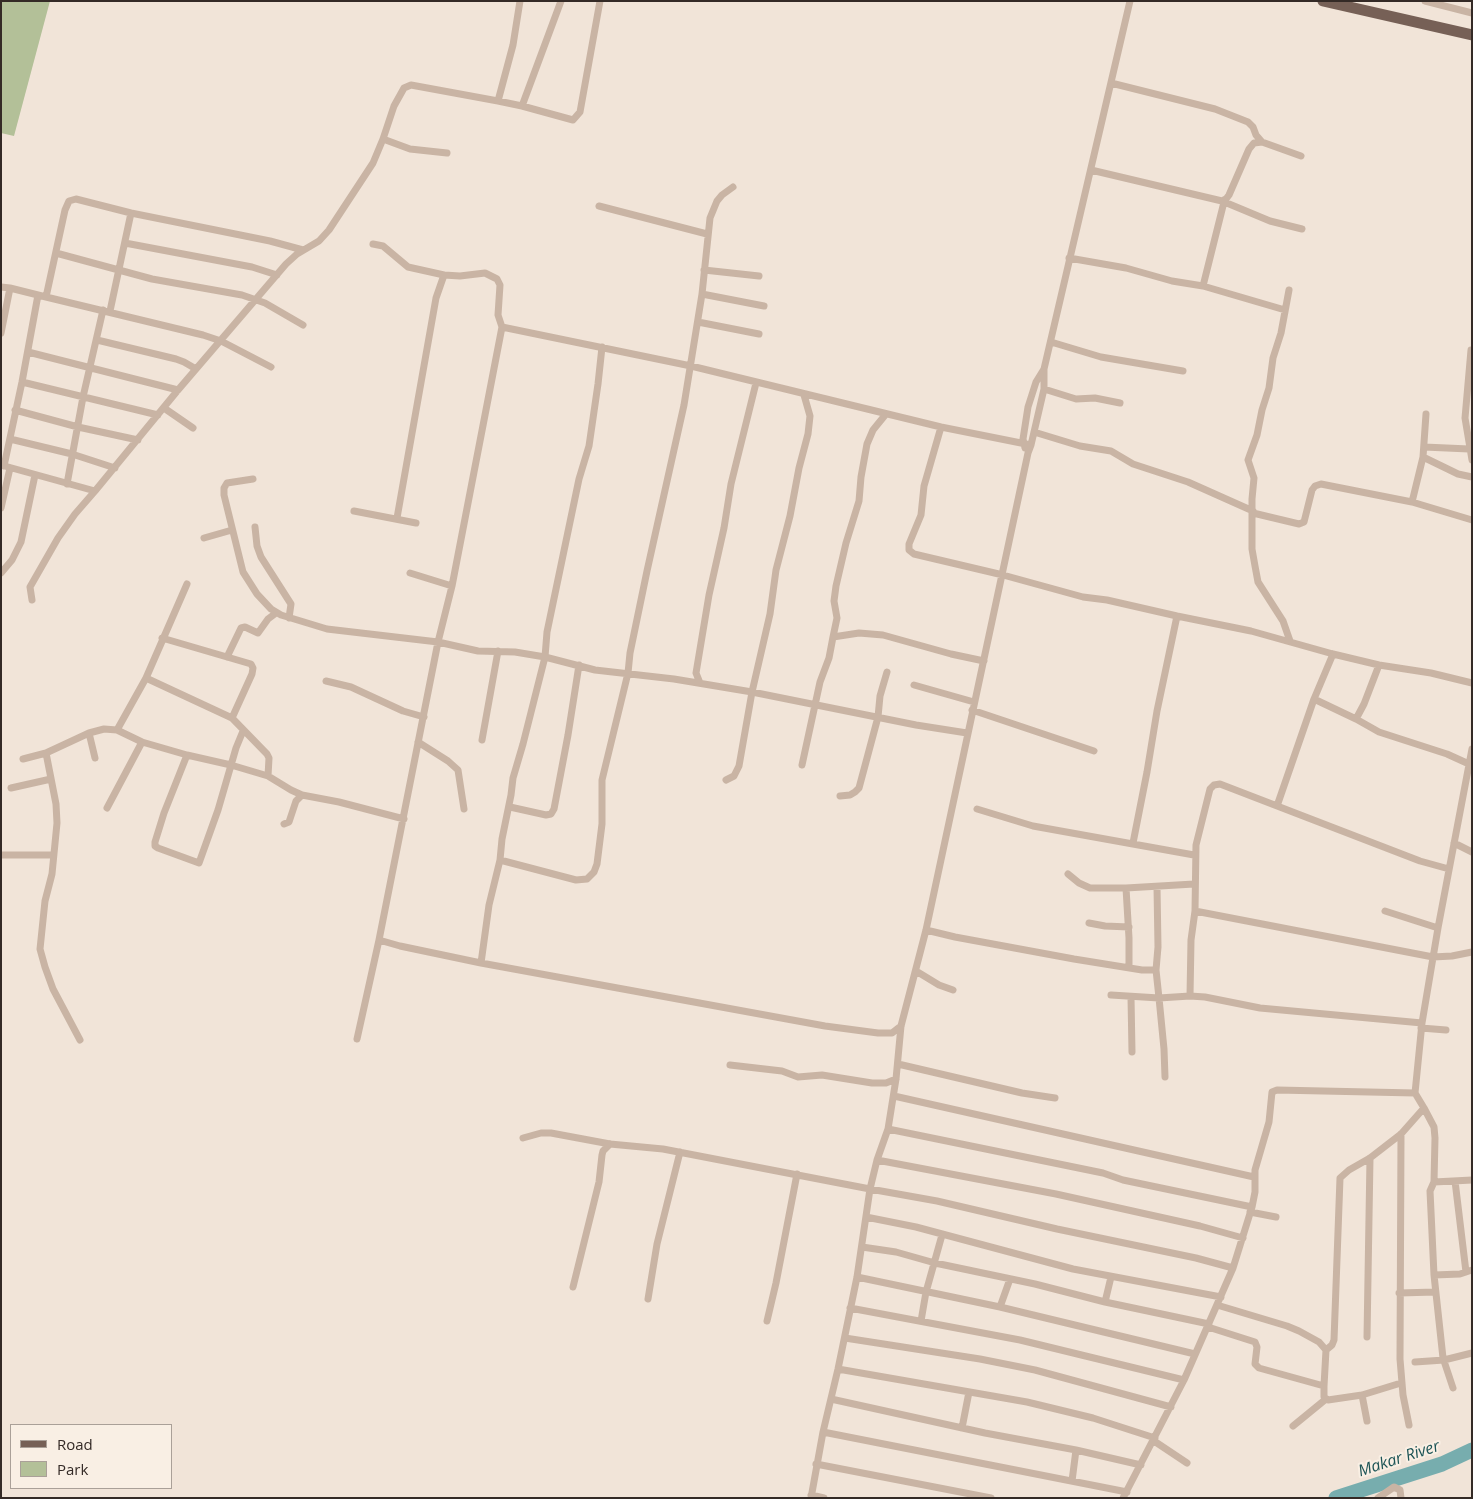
<!DOCTYPE html>
<style>
body{margin:0}
#map{position:relative;width:1473px;height:1499px;overflow:hidden;background:#f1e4d8;font-family:"Open Sans",sans-serif}
canvas{display:block}
.frame{position:absolute;inset:0;border:2px solid #342a26;pointer-events:none}
.legend{position:absolute;left:10px;top:1424px;width:162px;height:65px;box-sizing:border-box;background:#f9efe4;border:1px solid #aaa098;margin:0;padding:6px 9px;list-style:none;font-size:15px;color:#342a26}
.legend li{display:flex;align-items:center;gap:10px;height:25px}
.legend b{width:25px;border:1px solid #aaa098}
</style>
<div id="map">
<canvas width="1473" height="1499"></canvas>
<div class="frame"></div>
<ul class="legend">
<li><b style="height:6px;background:#766056"></b>Road</li>
<li><b style="height:14px;background:#b3c098"></b>Park</li>
</ul>
</div>
<script>
const ctx = document.querySelector('canvas').getContext('2d');
ctx.lineJoin = 'round';
function paint(path, color) { ctx.fillStyle = color; ctx.fill(path, 'evenodd'); }
const toPath = rows => new Path2D(rows.map(r => 'M' + r).join(''));
function trace(path, color, width, dash) { ctx.strokeStyle = color; ctx.lineWidth = width; ctx.lineCap = dash ? 'butt' : 'round'; ctx.setLineDash(dash || []); ctx.stroke(path); }
function write(font, color, halo, rows, align = 'center') {
  ctx.font = font + ' "Open Sans",sans-serif'; ctx.lineWidth = 4; ctx.setLineDash([]); ctx.textBaseline = 'middle'; ctx.strokeStyle = halo; ctx.fillStyle = color; for (const [text, x, y, turn = 0] of rows) {
    ctx.save(); ctx.translate(x, y); ctx.rotate((+turn || 0) * Math.PI / 180); ctx.textAlign = isNaN(turn) ? turn : align; if (halo) ctx.strokeText(text, 0, 0); ctx.fillText(text, 0, 0); ctx.restore();
  }
}
const green = toPath([
 [1,1,50,1,14,136,1,133]
]);
const river = toPath([
 [1336,1498,1442,1464,1472,1450]
]);
const minor = toPath([
 [1425,1,1472,13],
 [1111,83,1215,109,1248,122,1253,127,1256,135,1262,142],
 [498,101,513,45,520,1],
 [522,106,561,1],
 [383,139,410,149,447,153],
 [1091,170,1222,201,1226,199,1229,195,1249,149,1254,143,1262,142,1301,156],
 [1222,201,1270,221,1302,229],
 [599,206,707,234],
 [125,243,252,267,277,275],
 [373,244,383,246,408,267,444,275],
 [56,253,152,279,242,295,265,303,303,325],
 [1069,258,1126,268,1172,281,1203,286,1285,310],
 [704,270,759,276],
 [1203,286,1224,202],
 [1,287,10,288],
 [1289,290,1281,333,1273,358,1269,388,1262,410,1257,435,1248,460,1254,478,1252,499,1252,549,1255,566,1258,582,1283,621,1290,641],
 [702,294,764,306],
 [110,311,131,213],
 [698,322,759,334],
 [1,333,10,288,38,295],
 [97,340,176,359,184,362,196,369],
 [1051,342,1101,357,1183,371],
 [1471,350,1465,418,1472,460],
 [28,352,178,390],
 [271,367,221,341,203,335,46,297,65,210,69,201,76,199,131,213,270,241,303,250],
 [22,382,158,415],
 [1044,389,1076,399,1095,398,1120,403],
 [164,408,193,428],
 [15,410,78,427,138,440],
 [1426,414,1423,457,1458,474,1472,477],
 [941,427,924,486,921,515,909,544,909,550,914,554,1003,575,1083,597,1107,600,1177,616,1251,631,1333,654,1379,665,1431,673,1472,683],
 [1034,432,1080,446,1111,451,1133,464,1188,482,1253,511],
 [10,439,72,454,115,468],
 [1424,447,1469,449],
 [1025,448,1023,439,1028,407,1036,382,1044,369,1130,1],
 [1,465,95,491,178,390,286,264,297,254,319,241,329,230,373,163,383,139,394,106,404,88,411,85,498,101,522,106,573,120,580,112,600,1],
 [4,466,22,382,38,295,46,297],
 [253,479,227,483,224,488,224,495,243,572,257,594,271,609,281,615,327,629,438,642,478,651,515,652,545,657,595,670,674,679,752,692,916,725,967,733],
 [67,484,83,397,103,310],
 [1412,502,1423,457],
 [1,508,10,468],
 [354,511,416,523],
 [1253,513,1299,524,1304,522,1312,490,1315,486,1321,484,1412,502,1472,520],
 [397,518,436,298,444,275,460,276,485,273,497,279,500,285,498,315,502,327],
 [255,527,257,546,261,557,291,604,289,618],
 [204,538,232,530],
 [1,573,12,560,21,542,35,475],
 [410,573,452,586],
 [32,600,30,587,58,538,75,514,95,491],
 [833,637,837,618,834,601,836,586,846,543,859,501,861,477,867,444,873,430,886,414],
 [162,638,251,664,253,668,252,674,232,718],
 [227,657,241,628,245,627,258,633,268,619,276,613],
 [146,678,187,584],
 [326,681,351,687,403,711,424,717],
 [700,683,696,673,709,595,724,528,731,484,756,383],
 [914,685,974,702],
 [1314,699,1356,719,1364,704,1379,665],
 [972,710,1094,751],
 [1356,719,1379,732,1447,754,1469,764],
 [117,730,146,678,232,718,267,754,269,758,268,776,291,790,302,795,339,802,404,819],
 [89,733,95,758],
 [482,740,498,651],
 [418,742,448,761,458,770,464,809],
 [187,755,164,813,155,842,155,846,158,848,199,863,218,810,236,748,243,731],
 [23,759,46,753],
 [802,765,820,682,829,658,833,637,859,633,883,635,951,654,984,661],
 [726,780,734,776,739,766,752,692,770,614,776,570,790,516,799,468,808,434,810,416,804,395],
 [11,788,51,779],
 [840,796,850,795,855,792,859,788,878,717,880,696,887,672],
 [1277,806,1314,699,1333,654],
 [510,807,546,815,551,814,554,809,568,735,579,665],
 [107,808,142,742],
 [977,809,1033,826,1194,855],
 [284,824,289,822,296,801,302,795],
 [1133,843,1147,772,1157,711,1177,616],
 [1454,843,1472,852],
 [2,855,53,855],
 [500,860,576,880,587,879,594,872,597,864,602,824,602,780,628,673,630,653,647,571,684,405,702,294,710,218,717,201,722,195,733,187],
 [1068,874,1079,883,1090,888,1126,888,1194,884],
 [1157,887,1158,947,1156,970,1159,998,1190,996,1205,997,1260,1008,1422,1023],
 [1126,888,1129,938,1129,967],
 [1195,911,1433,957,1452,956,1472,952],
 [1385,911,1438,928],
 [1089,923,1105,926,1129,927],
 [926,930,955,937,1074,959,1142,970,1156,970],
 [379,940,438,642,452,586,502,327,691,366,941,427,1031,445],
 [481,963,489,905,500,860,502,839,511,795,513,778,523,744,545,657,547,632,579,479,589,446,598,384,602,347],
 [916,971,939,985,953,990],
 [1111,995,1159,998,1164,1049,1165,1077],
 [1190,996,1191,940,1195,911,1196,845,1210,789,1214,785,1220,784,1420,861,1449,869],
 [1131,997,1132,1052],
 [1421,1028,1446,1030],
 [357,1039,379,940,400,946,481,963,825,1026,878,1033,892,1033,901,1026],
 [80,1040,53,989,45,967,40,949,45,901,52,874,57,823,56,804,46,753,89,733,104,729,117,730,142,742,187,755,231,765,268,776],
 [898,1064,1022,1093,1055,1098],
 [730,1065,782,1071,798,1077,822,1075,872,1083,886,1083,896,1079],
 [894,1096,1254,1177],
 [1424,1108,1415,1093,1422,1023,1438,928,1472,749],
 [888,1129,1103,1173,1123,1180,1252,1207],
 [1401,1134,1400,1359,1403,1395,1409,1425],
 [523,1138,541,1133,551,1133,610,1144,663,1149,870,1189,937,1201,1057,1229,1196,1258,1233,1268],
 [877,1160,1056,1194,1200,1226,1243,1238],
 [1455,1181,1466,1272],
 [1434,1182,1430,1191,1434,1275,1460,1274,1472,1270],
 [1250,1212,1276,1217],
 [866,1217,916,1227,1073,1269,1221,1297],
 [862,1247,896,1252,935,1263,1035,1284,1105,1302,1209,1324],
 [1434,1275,1443,1358,1453,1388],
 [857,1277,1000,1307,1195,1354],
 [573,1287,599,1182,602,1155,603,1151,610,1144],
 [1399,1293,1435,1292],
 [648,1299,657,1244,680,1152],
 [1105,1302,1111,1277],
 [1217,1305,1287,1326,1299,1331,1319,1342,1326,1350,1324,1386,1324,1397,1328,1400,1362,1395,1401,1383],
 [1000,1307,1010,1279],
 [850,1308,1020,1340,1184,1380],
 [767,1321,776,1283,797,1174],
 [921,1321,926,1292,942,1235],
 [1208,1327,1255,1342,1257,1347,1255,1364,1259,1368,1324,1386],
 [1367,1337,1370,1158],
 [845,1338,980,1359,1035,1370,1171,1407],
 [1326,1350,1332,1345,1334,1340,1340,1178,1349,1170,1370,1158,1401,1134,1424,1108,1434,1127,1435,1138,1434,1182,1472,1180],
 [1415,1362,1444,1360,1472,1353],
 [838,1369,1027,1402,1093,1418,1155,1438],
 [1362,1395,1367,1421],
 [831,1399,985,1433,1076,1450,1141,1465],
 [1293,1426,1326,1399],
 [962,1428,969,1392],
 [823,1432,1127,1492],
 [1154,1441,1187,1463],
 [816,1464,991,1498],
 [1072,1481,1076,1450],
 [811,1495,824,1498],
 [811,1498,823,1432,838,1369,857,1277,870,1189,877,1160,888,1129,896,1079,901,1026,926,930,1028,453,1031,445,1044,389,1044,369],
 [1123,1498,1184,1380,1233,1268,1252,1207,1255,1192,1255,1170,1269,1122,1272,1092,1277,1090,1415,1093],
 [1378,1498,1394,1487,1400,1490,1401,1498]
]);
const primary = toPath([
 [1323,1,1472,35]
]);
const waterNames = [
 ["Makar River",1399,1459,-18]
];
paint(green, '#b3c098');
trace(river, '#77adae', 15);
trace(minor, '#c9b4a4', 7);
trace(primary, '#766056', 11);
write('italic 16px', '#1b5355', '#f9efe4', waterNames);
</script>
